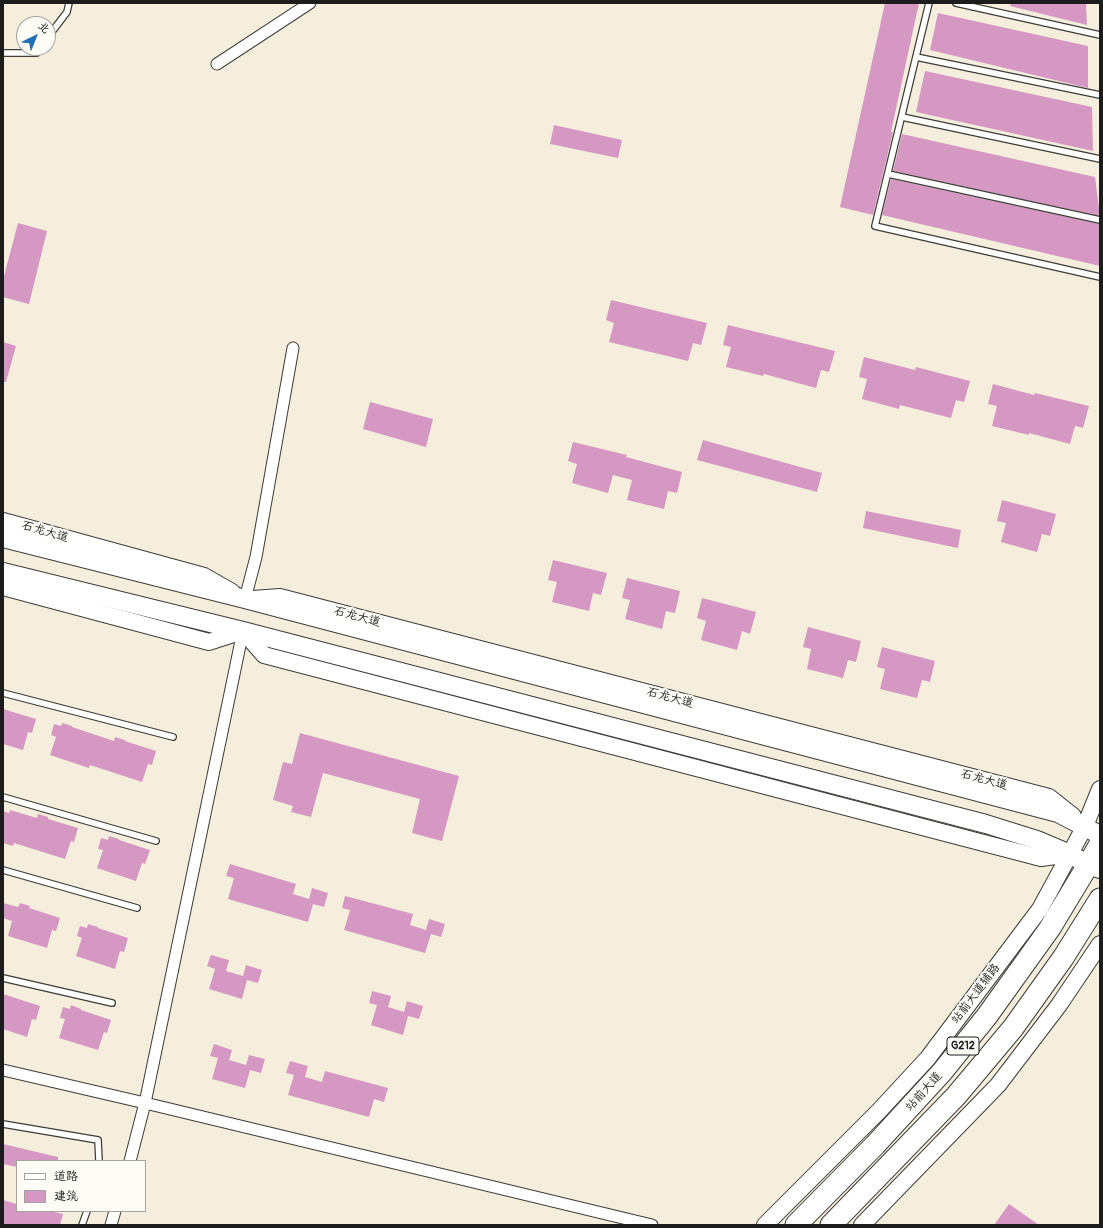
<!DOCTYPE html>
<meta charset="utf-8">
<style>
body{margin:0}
#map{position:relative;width:1103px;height:1228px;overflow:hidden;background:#f6eedc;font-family:Pangolin,"LXGW WenKai TC",sans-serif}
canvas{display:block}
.frame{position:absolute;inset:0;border:4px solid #1c1c1c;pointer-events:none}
.legend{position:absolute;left:16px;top:1160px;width:130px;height:52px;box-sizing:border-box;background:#fdfcf7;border:1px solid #a3a29f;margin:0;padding:5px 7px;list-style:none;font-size:12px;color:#1c1c1c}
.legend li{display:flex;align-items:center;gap:8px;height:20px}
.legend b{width:20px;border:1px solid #a3a29f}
.north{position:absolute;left:16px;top:16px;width:40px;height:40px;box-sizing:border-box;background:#fdfcf7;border:1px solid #a3a29f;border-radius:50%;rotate:43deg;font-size:11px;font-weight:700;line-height:16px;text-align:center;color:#1c1c1c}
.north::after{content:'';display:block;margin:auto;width:14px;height:18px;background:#1f6fb2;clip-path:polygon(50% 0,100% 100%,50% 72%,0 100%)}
</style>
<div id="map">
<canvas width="1103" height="1228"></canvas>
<div class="frame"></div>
<ul class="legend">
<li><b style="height:5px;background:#fff"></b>道路</li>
<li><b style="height:11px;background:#d598c2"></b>建筑</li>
</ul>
<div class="north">北</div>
</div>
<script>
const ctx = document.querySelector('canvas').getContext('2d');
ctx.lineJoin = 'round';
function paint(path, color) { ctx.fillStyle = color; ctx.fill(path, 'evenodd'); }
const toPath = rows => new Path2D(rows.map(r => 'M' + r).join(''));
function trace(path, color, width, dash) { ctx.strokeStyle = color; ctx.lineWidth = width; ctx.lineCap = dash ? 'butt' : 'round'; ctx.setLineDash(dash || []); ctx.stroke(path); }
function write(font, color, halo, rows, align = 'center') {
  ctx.font = font + ' Pangolin,"LXGW WenKai TC",sans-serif'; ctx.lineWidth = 4; ctx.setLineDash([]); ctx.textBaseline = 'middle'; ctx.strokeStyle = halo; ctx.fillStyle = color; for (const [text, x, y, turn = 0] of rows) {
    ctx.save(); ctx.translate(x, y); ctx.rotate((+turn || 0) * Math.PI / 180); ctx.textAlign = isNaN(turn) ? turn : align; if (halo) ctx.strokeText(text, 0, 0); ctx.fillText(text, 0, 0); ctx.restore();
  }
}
const building = toPath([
 [885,3,919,3,891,132,893,132,873,215,840,207],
 [1011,3,1086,3,1087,25,1010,6],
 [938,13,1088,46,1088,88,930,50],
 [925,71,1092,107,1093,151,916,112],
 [554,125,622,140,618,158,550,144],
 [902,134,1095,177,1100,216,893,171],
 [891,179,1100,224,1100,266,882,215],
 [18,223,47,231,29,304,3,297,3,280],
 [611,300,707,323,701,345,693,343,688,361,609,342,614,323,606,320],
 [728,325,835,351,829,372,821,370,816,388,764,374,763,376,726,367,731,347,723,345],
 [3,342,16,346,6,382,3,382],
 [864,357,915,370,916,367,970,381,964,402,956,400,951,418,900,405,899,409,862,399,867,379,859,377],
 [993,384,1034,395,1035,393,1089,406,1083,428,1075,426,1070,444,1029,433,1029,435,992,426,997,406,988,404],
 [370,402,433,419,426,447,363,429],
 [703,440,822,473,817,492,697,460],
 [573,442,627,455,626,457,682,472,677,493,668,491,664,509,627,500,632,480,613,475,608,493,572,483,577,464,568,461],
 [1002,500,1056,514,1050,536,1042,534,1037,552,1001,542,1006,523,997,521],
 [866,511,961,530,958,548,863,528],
 [553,560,607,573,601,595,593,593,589,611,552,602,557,582,548,580],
 [627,578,680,591,675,613,666,611,662,629,625,619,630,600,622,598],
 [702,598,756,612,750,634,742,631,737,650,701,640,706,621,697,618],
 [808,627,861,641,856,662,848,660,843,678,807,669,811,649,803,647],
 [882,647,935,661,930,682,922,680,917,698,880,689,885,669,877,667],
 [3,709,36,719,32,733,28,732,23,750,3,744],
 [62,723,72,726,72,727,114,741,115,737,125,740,125,741,156,751,152,765,148,764,142,782,90,765,89,768,50,755,56,737,51,735,54,724,61,726],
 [300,733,459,776,442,841,412,833,420,799,323,773,311,817,291,812,293,806,273,800,283,762,292,764],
 [10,810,37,818,38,814,48,817,48,819,78,828,74,842,71,841,65,859,14,843,13,846,3,843,3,811,9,813],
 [109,836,119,839,119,840,150,850,145,864,142,863,136,881,97,868,103,850,98,849,101,838,108,840],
 [230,864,296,884,293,894,309,899,312,888,328,893,324,907,313,904,308,922,228,899,234,878,226,876],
 [345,896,413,914,410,925,426,930,429,919,445,924,441,937,431,934,425,953,344,930,350,910,342,908],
 [3,903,18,907,20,903,30,906,29,908,60,918,56,931,52,930,47,948,8,936,12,921,3,918],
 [88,924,98,927,98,928,128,938,124,952,120,951,115,969,76,956,82,938,77,936,80,926,87,928],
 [211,955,229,960,226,971,243,976,246,965,262,970,258,983,247,980,242,999,209,989,215,969,207,966],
 [372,991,391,996,388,1007,404,1012,407,1001,423,1006,419,1019,408,1016,403,1035,371,1025,377,1005,369,1003],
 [3,994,40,1006,36,1020,32,1019,27,1037,3,1029],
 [71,1005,81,1009,81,1010,111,1020,107,1033,104,1032,98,1050,59,1038,65,1019,60,1018,63,1007,70,1009],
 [214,1044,232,1050,229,1060,246,1065,249,1055,265,1059,261,1073,250,1070,245,1088,212,1079,218,1058,210,1056],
 [290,1061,308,1066,305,1077,322,1082,325,1071,388,1088,384,1102,374,1099,369,1117,288,1095,294,1075,286,1073],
 [3,1144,58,1157,58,1161,17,1161,17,1167,3,1164],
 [3,1200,17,1204,17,1211,49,1211,63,1214,60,1225,3,1225],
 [1009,1204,1039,1225,994,1225]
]);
const lane = toPath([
 [929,3,875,226,1100,277],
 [956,3,1100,35],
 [48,37,67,12,69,3],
 [3,53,37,53,40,48],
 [916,57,1100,95],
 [902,117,1100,159],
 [888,174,1100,220],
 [3,693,173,737],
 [3,797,156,841],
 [3,870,137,908],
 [3,978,112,1003],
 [3,1124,98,1140,99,1161],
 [82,1225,87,1211]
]);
const street = toPath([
 [217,64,310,3],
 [245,599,256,557,293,348],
 [3,1070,145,1103,652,1225],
 [130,1161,145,1103,243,631],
 [111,1225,115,1211]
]);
const secondary = toPath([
 [3,521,204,576,232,592],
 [3,587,209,642,243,631,264,655,1041,858,1070,854],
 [253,599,280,597,1049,797,1073,816],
 [765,1225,878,1112,928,1058,1040,909,1085,826,1100,789],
 [862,1225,998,1085,1059,1005,1100,944]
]);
const primary = toPath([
 [3,538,245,599,1058,813,1100,835],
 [3,572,243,631,986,824,1037,840,1070,854,1088,865,1100,869]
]);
const highway = toPath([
 [796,1225,875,1145,942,1072,987,1016,1050,928,1088,865,1100,844],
 [831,1225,956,1096,1013,1028,1063,958,1100,899]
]);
const shields = [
 [963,1046,32]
];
const shieldNames = [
 ["G212",963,1046]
];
const streetNames = [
 ["石龙大道",45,532,16],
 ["石龙大道",357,617,15],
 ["石龙大道",670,698,15],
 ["石龙大道",984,780,15],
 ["站前大道辅路",976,994,-53],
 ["站前大道",924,1092,-48]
];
paint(building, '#d598c2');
trace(lane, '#3d3c39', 8);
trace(street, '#3d3c39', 13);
trace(secondary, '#3d3c39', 18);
trace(primary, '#3d3c39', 20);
trace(highway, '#3d3c39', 23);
trace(lane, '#fff', 5.5);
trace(street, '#fff', 11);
trace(secondary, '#fff', 16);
trace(primary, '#fff', 18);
trace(highway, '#fff', 21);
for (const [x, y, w] of shields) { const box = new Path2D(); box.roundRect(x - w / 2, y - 9, w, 18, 3); ctx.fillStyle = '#fdfcf7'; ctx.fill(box); trace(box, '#1c1c1c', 1); }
write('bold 11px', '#1c1c1c', null, shieldNames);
write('12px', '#1c1c1c', '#fdfcf7', streetNames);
</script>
